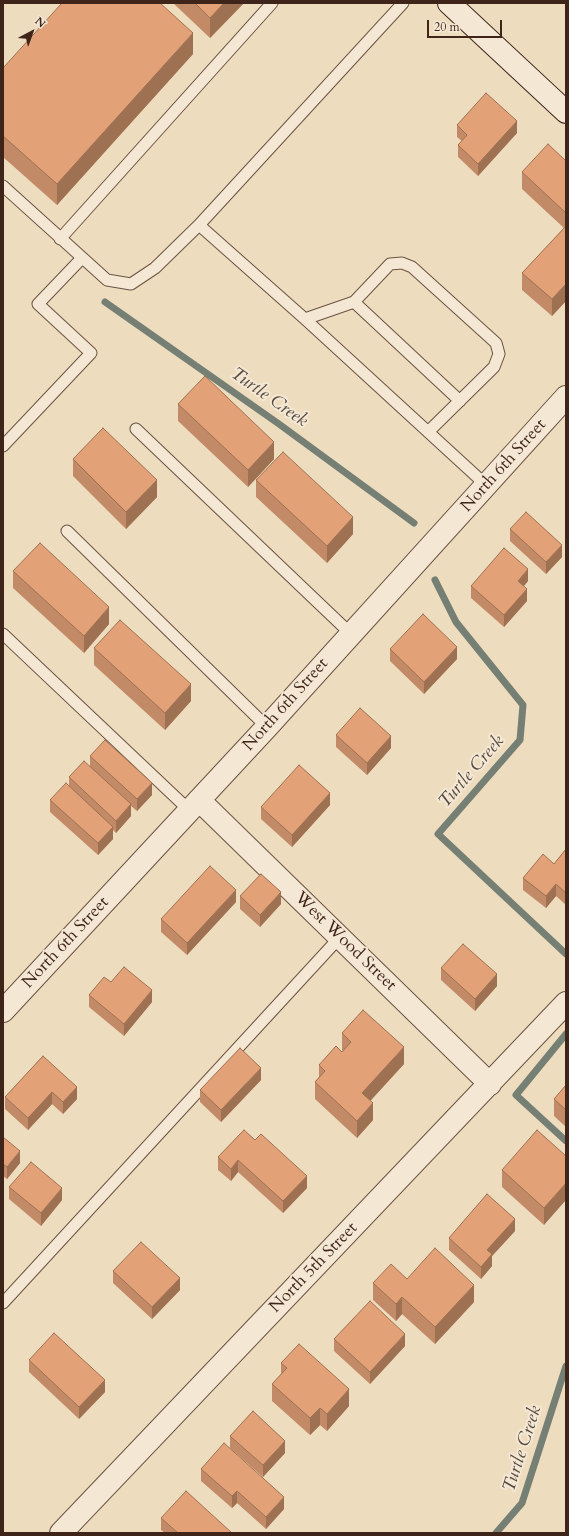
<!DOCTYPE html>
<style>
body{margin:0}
#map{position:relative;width:569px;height:1536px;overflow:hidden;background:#eedcbf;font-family:Cardo,serif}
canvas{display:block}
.frame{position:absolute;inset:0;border:4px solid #3f2419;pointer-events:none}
.north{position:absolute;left:12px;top:12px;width:40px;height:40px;-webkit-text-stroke:3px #f4e8d5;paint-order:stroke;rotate:41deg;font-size:11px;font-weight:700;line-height:16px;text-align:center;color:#3f2419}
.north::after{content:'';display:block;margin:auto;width:14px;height:18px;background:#3f2419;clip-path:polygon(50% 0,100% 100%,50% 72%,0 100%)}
.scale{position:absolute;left:427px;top:20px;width:75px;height:18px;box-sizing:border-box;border:2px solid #3f2419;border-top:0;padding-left:5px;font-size:12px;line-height:14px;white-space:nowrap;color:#3f2419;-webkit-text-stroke:3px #f4e8d5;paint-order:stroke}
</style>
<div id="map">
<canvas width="569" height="1536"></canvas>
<div class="frame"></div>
<div class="north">N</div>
<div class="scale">20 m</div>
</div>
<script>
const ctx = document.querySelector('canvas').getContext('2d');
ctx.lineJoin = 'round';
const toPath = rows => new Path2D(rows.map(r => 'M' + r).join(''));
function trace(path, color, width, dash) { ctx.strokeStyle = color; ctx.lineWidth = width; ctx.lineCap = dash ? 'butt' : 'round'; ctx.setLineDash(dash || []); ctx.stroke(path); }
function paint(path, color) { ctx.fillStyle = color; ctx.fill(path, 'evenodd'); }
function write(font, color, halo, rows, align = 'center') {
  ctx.font = font + ' Cardo,serif'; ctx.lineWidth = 4; ctx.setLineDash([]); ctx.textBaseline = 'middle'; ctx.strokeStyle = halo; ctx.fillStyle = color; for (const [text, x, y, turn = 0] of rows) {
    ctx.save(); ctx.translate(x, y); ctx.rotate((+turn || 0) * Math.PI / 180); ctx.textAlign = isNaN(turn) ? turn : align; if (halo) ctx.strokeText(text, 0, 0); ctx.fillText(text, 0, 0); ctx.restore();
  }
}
const stream = toPath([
 [105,302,279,424,414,523],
 [435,580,456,622,523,705,520,740,438,834,566,954],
 [566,1034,516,1095,566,1141],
 [496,1533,522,1503,566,1366]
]);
const lane = toPath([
 [3,186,107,280,131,284,155,268,199,225,403,3],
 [199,225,305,319,486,485],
 [60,239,272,3],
 [354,302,460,401],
 [305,319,354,302,390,264,402,263,412,267,496,343,499,354,494,367,428,432],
 [136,429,351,634],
 [3,446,91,353,38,304,82,258],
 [67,531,267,727],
 [3,634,189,810],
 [3,1303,340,937]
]);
const street = toPath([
 [199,800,490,1084],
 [3,1011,267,727,566,397],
 [61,1533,566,1003]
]);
const secondary = toPath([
 [449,3,566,112]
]);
const wall = toPath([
 [173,3,244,3,210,38],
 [193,54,57,205,3,157,3,68],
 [457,125,517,133,478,176,458,157,458,145,462,141,457,137],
 [566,161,566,301,552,316,522,290,522,273,564,228,522,189,522,172],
 [178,404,274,459,248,487,178,421],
 [73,459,157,497,126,529,73,476],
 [256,480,353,534,327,563,256,497],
 [510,529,562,557,546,574,510,541],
 [13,571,109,624,84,653,13,588],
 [528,581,524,586,527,601,504,627,471,598,471,586],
 [94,648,191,701,165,730,94,665],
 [390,649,457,659,424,694,390,661],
 [336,735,391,748,367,775,336,747],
 [90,756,152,795,137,811,131,806,131,816,116,833,113,830,113,839,98,855,50,812,50,800,69,786,69,777,90,767],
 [330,805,292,847,261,819,261,807],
 [566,849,566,905,556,896,546,908,523,890,523,878,554,864],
 [240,896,281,904,260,927,240,909],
 [236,902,187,955,161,932,161,919],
 [441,968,497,986,475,1011,441,980],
 [111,982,152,1002,124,1036,89,1007,89,995],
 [342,1033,404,1064,370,1101,373,1120,357,1138,315,1099,315,1082,319,1077,319,1065,343,1051,342,1050],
 [43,1056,77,1099,63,1114,52,1104,28,1130,5,1109,5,1097],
 [261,1080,221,1122,200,1102,200,1090],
 [566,1085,566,1127,554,1116,554,1099],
 [244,1130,307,1188,283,1213,238,1172,231,1181,218,1170,218,1157],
 [3,1137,20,1163,7,1179,3,1176],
 [566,1156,544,1225,502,1187,502,1170],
 [9,1187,62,1200,41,1226,9,1199],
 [515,1231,492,1256,492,1266,481,1279,449,1250,449,1238],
 [113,1271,180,1290,152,1319,113,1283],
 [407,1279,474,1302,435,1344,402,1314,396,1321,373,1300,373,1283],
 [334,1339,405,1346,370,1384,334,1351],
 [29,1360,105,1392,79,1419,29,1372],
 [281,1363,349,1406,327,1431,320,1425,310,1435,272,1401,272,1384,281,1374],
 [230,1436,285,1453,263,1477,230,1448],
 [201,1469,284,1509,266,1529,237,1503,232,1508,201,1481],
 [161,1518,232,1533,165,1533,161,1530]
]);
const shadedWall = toPath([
 [224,3,244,3,210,38,210,18],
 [193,33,193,54,57,205,57,184],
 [517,121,517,133,478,176,478,164],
 [566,284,566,301,552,316,552,299],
 [274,442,274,459,248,487,248,470],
 [157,480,157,497,126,529,126,512],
 [353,517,353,534,327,563,327,546],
 [562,545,562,557,546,574,546,562],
 [528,569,528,581,518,593,518,581],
 [527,589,527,601,504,627,504,615],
 [109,607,109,624,84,653,84,636],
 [457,647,457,659,424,694,424,682],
 [191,684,191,701,165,730,165,713],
 [391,736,391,748,367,775,367,763],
 [152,783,152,795,137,811,137,799],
 [330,793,330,805,292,847,292,835],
 [131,804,131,816,116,833,116,821],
 [113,827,113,839,98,855,98,843],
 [556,884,556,896,546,908,546,896],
 [236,890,236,902,187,955,187,943],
 [281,892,281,904,260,927,260,915],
 [497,974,497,986,475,1011,475,999],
 [152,990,152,1002,124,1036,124,1024],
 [404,1047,404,1064,362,1110,362,1093],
 [261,1068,261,1080,221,1122,221,1110],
 [77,1087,77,1099,63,1114,63,1102],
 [52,1092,52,1104,28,1130,28,1118],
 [373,1103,373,1120,357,1138,357,1121],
 [20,1151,20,1163,7,1179,7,1167],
 [238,1160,238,1172,231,1181,231,1169],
 [307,1176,307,1188,283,1213,283,1201],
 [566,1183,566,1200,544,1225,544,1208],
 [62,1188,62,1200,41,1226,41,1213],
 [515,1219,515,1231,492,1256,492,1266,481,1279,481,1267,487,1250],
 [180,1278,180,1290,152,1319,152,1307],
 [474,1285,474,1302,435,1344,435,1327],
 [402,1297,402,1314,396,1321,396,1304],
 [405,1334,405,1346,370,1384,370,1372],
 [105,1380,105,1392,79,1419,79,1407],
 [349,1389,349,1406,327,1431,327,1414],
 [320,1408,320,1425,310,1435,310,1418],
 [285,1441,285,1453,263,1477,263,1465],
 [237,1491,237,1503,232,1508,232,1496],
 [284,1497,284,1509,266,1529,266,1517]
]);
const building = toPath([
 [62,3,160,3,193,33,57,184,3,136,3,68,62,3],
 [195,3,224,3,210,18,195,3],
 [486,93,517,121,478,164,458,145,467,135,457,125,486,93],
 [548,144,566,161,566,213,522,172,548,144],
 [566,226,566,284,552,299,522,273,566,226],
 [205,376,274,442,248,470,178,404,205,376],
 [103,428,157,480,126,512,73,459,103,428],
 [283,452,353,517,327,546,256,480,283,452],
 [526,512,562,545,546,562,510,529,526,512],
 [40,543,109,607,84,636,13,571,40,543],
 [504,548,528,569,518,581,527,589,504,615,471,586,504,548],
 [423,614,457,647,424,682,390,649,423,614],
 [120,620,191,684,165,713,94,648,120,620],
 [360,708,391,736,367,763,336,735,360,708],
 [105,740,152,783,137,799,90,756,105,740],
 [84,761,131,804,116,821,69,777,84,761],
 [299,765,330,793,292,835,261,807,299,765],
 [66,783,113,827,98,843,50,800,66,783],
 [566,849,566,893,556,884,546,896,523,878,543,854,554,864,566,849],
 [210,866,236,890,187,943,161,919,210,866],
 [261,874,281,892,260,915,240,896,261,874],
 [463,944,497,974,475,999,441,968,463,944],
 [124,967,152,990,124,1024,89,995,104,977,111,982,124,967],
 [363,1010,404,1047,362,1093,373,1103,357,1121,315,1082,325,1071,319,1065,336,1046,342,1052,351,1042,342,1033,363,1010],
 [240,1048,261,1068,221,1110,200,1090,240,1048],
 [43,1056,77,1087,63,1102,52,1092,28,1118,5,1097,43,1056],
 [566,1085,566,1110,554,1099,566,1085],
 [244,1130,255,1140,261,1134,307,1176,283,1201,238,1160,231,1169,218,1157,244,1130],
 [537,1130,566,1156,566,1183,544,1208,502,1170,537,1130],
 [3,1137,20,1151,7,1167,3,1164,3,1137],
 [31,1162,62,1188,41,1213,9,1187,31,1162],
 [487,1194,515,1219,487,1250,492,1254,481,1267,449,1238,487,1194],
 [141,1242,180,1278,152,1307,113,1271,141,1242],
 [435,1248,474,1285,435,1327,402,1297,396,1304,373,1283,391,1264,407,1279,435,1248],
 [370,1301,405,1334,370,1372,334,1339,370,1301],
 [54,1333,105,1380,79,1407,29,1360,54,1333],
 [299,1344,349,1389,327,1414,320,1408,310,1418,272,1384,287,1368,281,1363,299,1344],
 [253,1411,285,1441,263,1465,230,1436,253,1411],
 [224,1443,284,1497,266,1517,237,1491,232,1496,201,1469,224,1443],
 [186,1491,232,1533,191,1533,190,1532,189,1533,178,1533,161,1518,186,1491]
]);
const streetNames = [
 ["North 6th Street",504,466,-48],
 ["North 6th Street",286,705,-48],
 ["West Wood Street",345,942,44],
 ["North 6th Street",66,943,-47],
 ["North 5th Street",314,1268,-46]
];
const waterNames = [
 ["Turtle Creek",269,398,35],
 ["Turtle Creek",472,772,-49],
 ["Turtle Creek",523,1449,-72]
];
trace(stream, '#757f74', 7);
trace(lane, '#6b5242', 13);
trace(street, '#6b5242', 24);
trace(secondary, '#3f2419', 24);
trace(lane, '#f4e8d5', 11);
trace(street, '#f4e8d5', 22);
trace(secondary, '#f4e8d5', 22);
paint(wall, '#c28a66');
paint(shadedWall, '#9e7153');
paint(building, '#e2a177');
trace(building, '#9e7153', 1);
write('17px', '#3f2419', '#f4e8d5', streetNames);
write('italic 18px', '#564a3f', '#f4e8d5', waterNames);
</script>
